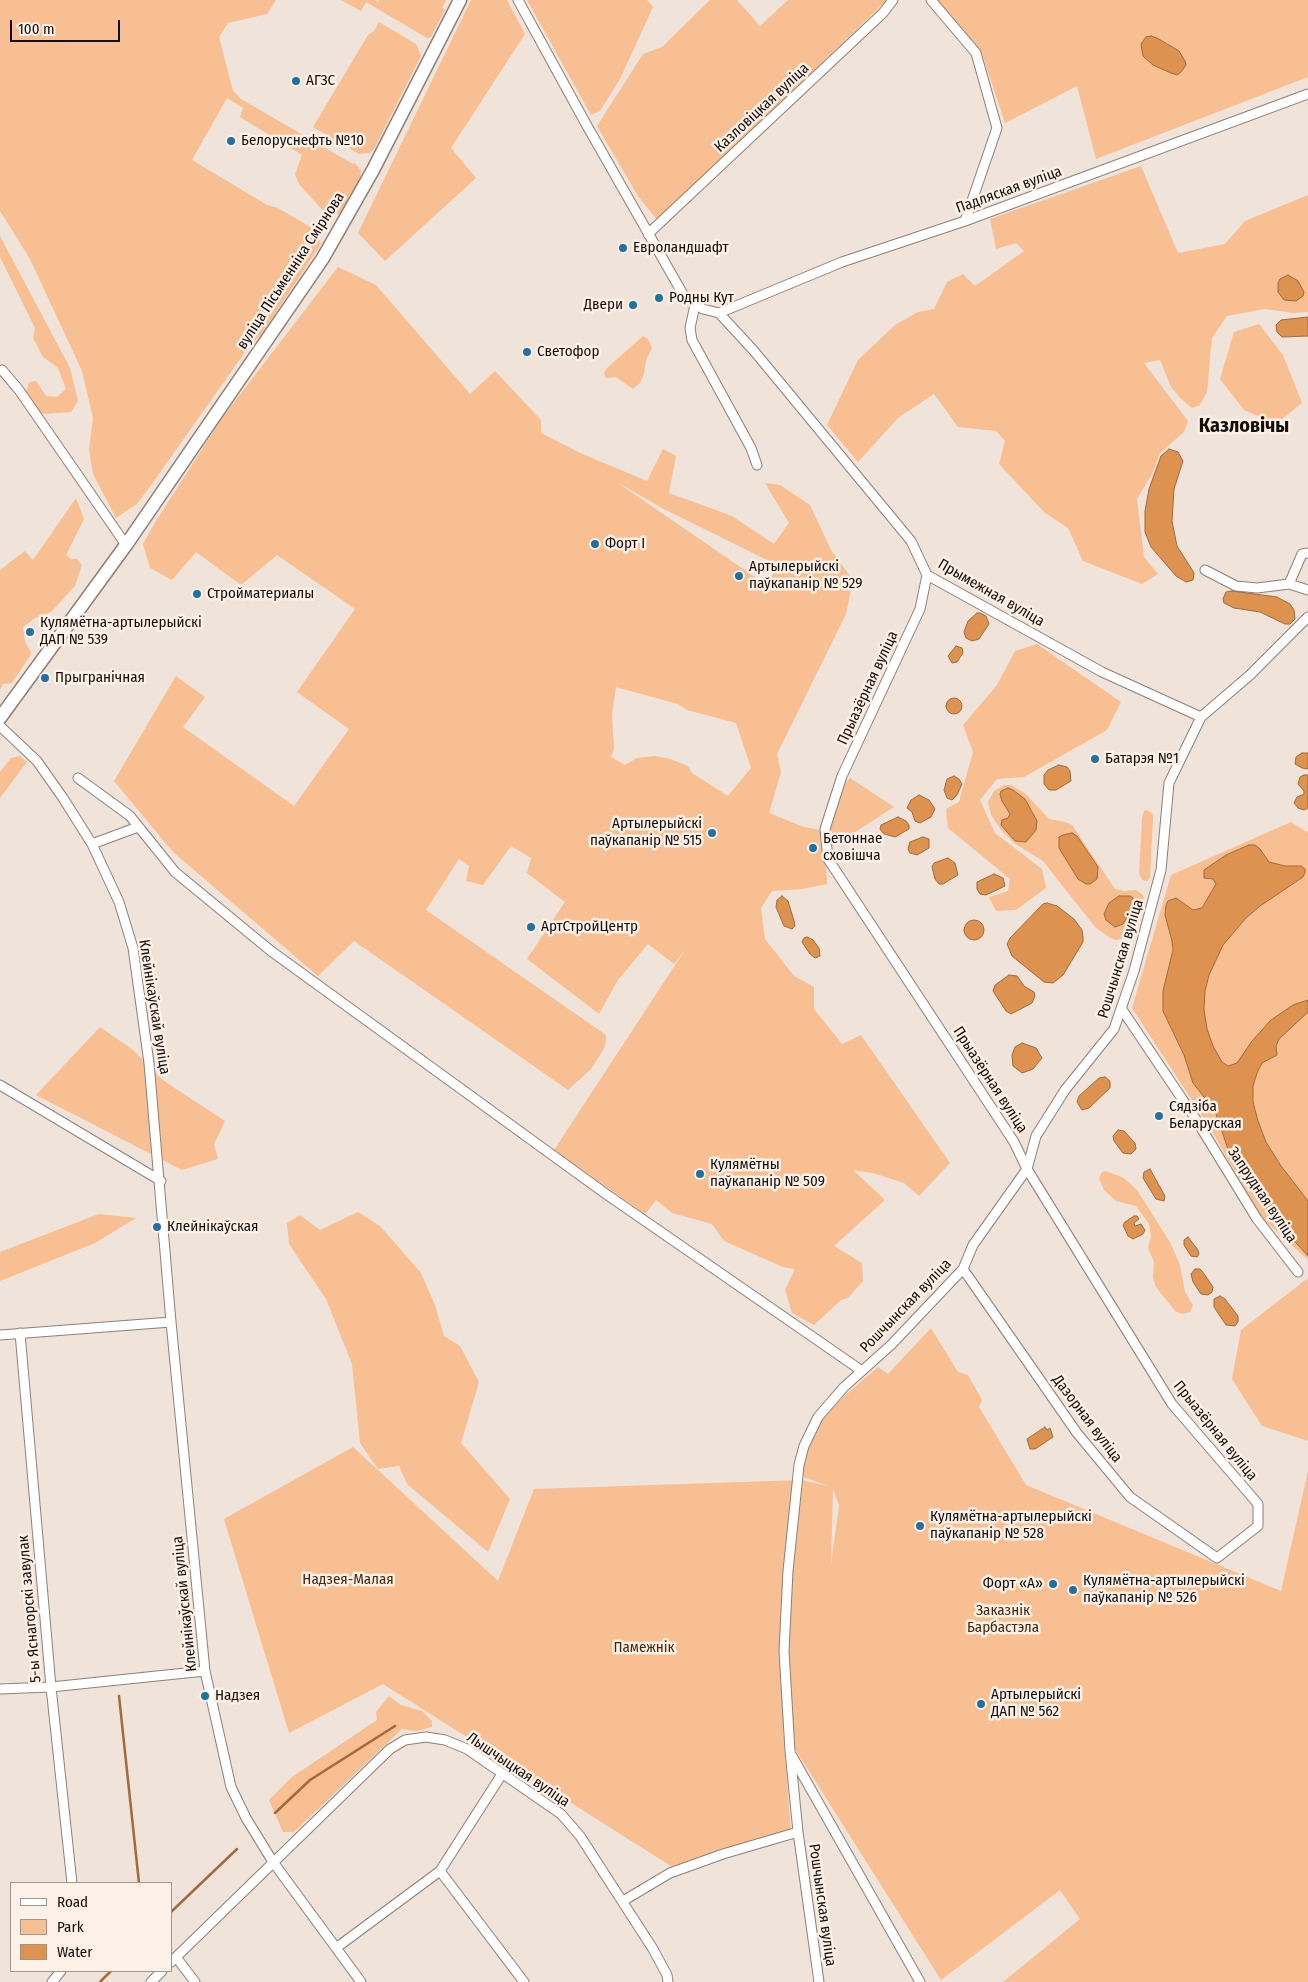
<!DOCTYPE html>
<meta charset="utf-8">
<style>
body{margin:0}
#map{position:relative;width:1308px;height:1982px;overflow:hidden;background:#f0e3d9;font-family:"Fira Sans Condensed",sans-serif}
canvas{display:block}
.legend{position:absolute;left:10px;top:1882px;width:162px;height:90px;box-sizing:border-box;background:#fdf0e6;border:1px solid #9f968f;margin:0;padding:6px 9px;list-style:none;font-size:15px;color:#130f0c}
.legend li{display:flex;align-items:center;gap:10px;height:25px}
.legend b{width:25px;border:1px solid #9f968f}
.scale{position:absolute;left:10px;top:20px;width:110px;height:22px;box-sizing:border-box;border:2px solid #130f0c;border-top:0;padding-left:6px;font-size:15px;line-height:18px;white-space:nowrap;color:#130f0c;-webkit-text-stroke:4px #fdf0e6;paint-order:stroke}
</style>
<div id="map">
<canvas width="1308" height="1982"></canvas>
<ul class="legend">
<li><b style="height:6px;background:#fff"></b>Road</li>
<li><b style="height:14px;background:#f7bf92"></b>Park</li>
<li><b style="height:14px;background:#de924f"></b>Water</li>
</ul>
<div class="scale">100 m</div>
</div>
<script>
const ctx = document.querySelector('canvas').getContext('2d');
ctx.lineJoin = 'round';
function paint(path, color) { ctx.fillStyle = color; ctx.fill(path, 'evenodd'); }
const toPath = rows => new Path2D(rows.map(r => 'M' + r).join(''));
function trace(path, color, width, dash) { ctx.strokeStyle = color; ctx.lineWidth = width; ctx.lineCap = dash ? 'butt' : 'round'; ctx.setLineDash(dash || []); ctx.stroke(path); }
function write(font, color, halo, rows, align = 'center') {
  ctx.font = font + ' "Fira Sans Condensed",sans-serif'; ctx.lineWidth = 5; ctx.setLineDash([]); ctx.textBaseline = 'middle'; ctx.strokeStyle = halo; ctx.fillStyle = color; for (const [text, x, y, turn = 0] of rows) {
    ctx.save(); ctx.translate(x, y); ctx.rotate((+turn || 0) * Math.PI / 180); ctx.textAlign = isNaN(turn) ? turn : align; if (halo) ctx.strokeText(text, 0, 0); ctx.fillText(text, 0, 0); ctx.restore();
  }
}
const green = toPath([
 [0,0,276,0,267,14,228,23,219,37,233,91,241,99,353,164,355,163,361,171,360,178,344,210,338,214,326,214,299,184,295,174,302,155,240,117,243,108,227,98,192,160,267,205,278,208,317,231,321,244,261,335,250,345,154,481,137,504,116,518,93,474,89,450,93,418,82,371,30,259,0,211],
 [341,0,375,0,378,2,379,0,446,0,442,8,445,10,431,37,427,38,366,2,361,11],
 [471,0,507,0,525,34,451,148,476,178,385,261,358,233],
 [527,0,647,0,653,7,620,79,600,111,591,115],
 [710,0,737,0,760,26,788,0,887,0,658,221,638,196,597,126,643,54,662,47],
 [936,0,1308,0,1308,77,1096,159,1077,86,1005,123,982,54],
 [379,22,416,44,421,56,374,149,369,153,359,154,313,127,368,35,374,31],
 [1141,166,1178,253,1225,244,1245,221,1308,195,1308,312,1294,313,1265,309,1227,316,1212,338,1207,392,1200,405,1192,408,1181,399,1171,387,1160,360,1144,363,1188,421,1184,432,1160,453,1152,474,1137,499,1144,557,1158,574,1142,584,1083,561,1068,528,1045,513,999,464,1005,441,996,431,958,427,934,394,898,418,858,462,827,425,858,360,895,325,918,312,934,309,947,282,963,274,975,286,1024,251,1016,243,996,249,990,219],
 [0,236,70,368,78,401,71,412,44,414,35,409,26,393,29,382,36,381,46,396,57,397,66,389,58,368,43,357,33,338,35,328,0,257],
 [338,267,376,285,470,394,495,371,541,420,541,433,580,453,647,481,663,449,676,456,669,493,732,516,774,544,789,523,765,483,780,485,810,505,831,550,853,580,846,614,777,754,781,772,769,813,804,827,827,831,840,790,850,778,894,807,832,847,826,866,827,884,802,889,772,891,761,908,765,939,794,976,814,987,814,1009,842,1044,861,1035,950,1163,919,1196,904,1183,873,1173,853,1170,885,1200,834,1246,862,1263,863,1281,848,1298,841,1300,814,1325,792,1313,785,1290,795,1269,783,1267,724,1241,712,1224,672,1213,656,1200,645,1214,554,1150,685,950,674,964,648,944,618,980,599,1014,527,959,565,902,527,873,531,858,511,846,483,885,466,881,469,866,459,859,426,910,606,1035,605,1047,591,1069,568,1090,354,941,318,976,173,852,114,781,176,676,205,697,183,727,294,806,349,729,297,692,355,609,277,555,241,585,196,552,172,580,150,568,143,544,156,521,222,418],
 [615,481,662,508,771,562,773,574,765,584],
 [616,687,678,704,687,710,736,723,751,768,728,796,692,773,688,766,670,759,655,756,637,758,625,765,611,757,614,749,612,715],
 [1259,324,1283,355,1302,403,1276,424,1244,410,1220,379,1234,332],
 [643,336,648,339,652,348,646,360,644,374,640,383,633,389,616,377,606,378,604,373,607,368],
 [76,498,84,519,66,555,71,559,77,559,82,565,75,586,51,612,35,618,23,627,25,642,31,652,30,656,12,683,3,684,0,690,0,570,25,551,33,560],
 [1037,644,1121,702,1107,730,1024,777,997,779,980,800,995,833,1042,869,1046,888,1016,910,996,911,989,897,1008,891,1010,879,948,828,946,809,959,802,973,752,963,725,997,685,1015,651],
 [20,756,27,762,0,798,0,772,11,758],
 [1004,785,1011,785,1026,794,1049,819,1066,822,1072,825,1115,889,1124,891,1136,890,1143,895,1145,904,1142,911,1133,930,1126,938,1116,940,1110,938,1095,927,1043,861,1014,843,1002,831,991,815,988,802,994,791],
 [1146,810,1152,813,1153,817,1150,878,1147,881,1142,880,1139,874,1142,819,1144,811],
 [1291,822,1308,833,1308,1260,1261,1217,1212,1131,1132,1008,1171,875],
 [100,1027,133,1050,164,1081,225,1121,214,1144,218,1159,182,1170,36,1095],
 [1106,1171,1124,1178,1137,1190,1171,1244,1180,1265,1185,1292,1193,1305,1190,1312,1182,1314,1175,1311,1156,1287,1153,1278,1154,1262,1148,1248,1151,1236,1149,1224,1136,1206,1116,1201,1104,1190,1099,1178,1102,1172],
 [358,1212,380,1226,421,1273,435,1305,444,1336,460,1346,479,1382,461,1443,510,1499,488,1552,407,1484,399,1466,378,1469,360,1443,352,1364,326,1299,289,1244,287,1223,300,1215,320,1230],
 [99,1214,136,1218,95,1243,0,1281,0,1252],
 [1308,1278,1308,1441,1262,1426,1232,1379,1241,1330],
 [931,1328,958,1372,968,1375,982,1400,979,1407,1026,1485,1281,1591,1308,1471,1308,1982,1003,1982,1080,1919,1060,1890,941,1980,783,1730,791,1833,674,1868,383,1684,289,1733,224,1519,353,1447,498,1581,534,1489,802,1480,828,1486,801,1476,809,1443,818,1425,843,1397,878,1367,888,1374],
 [833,1489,839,1505,831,1565],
 [389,1696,401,1705,422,1711,432,1721,432,1727,417,1731,402,1729,294,1832,283,1832,269,1800,292,1777,377,1720,376,1712]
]);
const water = toPath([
 [1151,36,1157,38,1179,51,1185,61,1186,65,1181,72,1177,75,1171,73,1153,65,1143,56,1141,44,1146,37,1151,36],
 [1288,275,1298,281,1304,292,1303,296,1296,301,1284,300,1278,292,1278,283,1280,279,1288,275],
 [1308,317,1308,336,1282,337,1277,332,1276,325,1281,320,1308,317],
 [1169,449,1178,452,1183,461,1174,489,1172,521,1177,546,1194,573,1193,580,1186,582,1176,576,1151,547,1145,532,1145,511,1149,489,1161,456,1169,449],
 [1232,591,1277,597,1290,604,1294,610,1295,619,1290,624,1285,624,1260,612,1234,608,1224,603,1223,599,1226,592,1232,591],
 [977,613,980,613,986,616,989,624,979,639,972,641,966,638,964,632,968,621,977,613],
 [956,646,962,648,963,653,957,662,952,663,948,656,956,646],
 '946 706a8 8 0 1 1 16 0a8 8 0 1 1-16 0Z',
 [1302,753,1308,753,1308,769,1302,768,1295,764,1296,757,1302,753],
 [1059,765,1067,767,1070,771,1071,781,1056,790,1049,790,1044,784,1044,775,1048,770,1059,765],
 [1304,775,1308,775,1308,808,1304,810,1298,808,1294,803,1297,797,1304,794,1304,791,1298,784,1300,777,1304,775],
 [954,776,959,779,962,784,957,795,952,800,947,798,944,790,947,779,954,776],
 [1008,788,1013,790,1025,799,1037,821,1036,830,1026,842,1015,841,1001,825,1002,820,1008,818,1010,814,1002,801,1000,794,1001,791,1008,788],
 [919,795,929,800,935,809,931,817,920,823,915,821,912,812,907,808,911,800,919,795],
 [898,817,906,821,909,825,909,829,895,837,884,834,880,829,881,825,898,817],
 [1072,833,1077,836,1098,867,1097,879,1090,884,1086,884,1078,879,1059,848,1059,837,1063,835,1072,833],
 [923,837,929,839,929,848,917,855,910,853,908,849,910,842,923,837],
 [1249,845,1255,845,1260,849,1269,862,1285,866,1301,866,1305,869,1305,872,1303,877,1260,906,1246,918,1223,945,1209,975,1205,991,1204,1010,1207,1029,1213,1046,1222,1062,1228,1066,1237,1063,1252,1041,1271,1020,1293,1005,1308,1000,1308,1012,1279,1039,1276,1046,1277,1055,1262,1063,1257,1073,1253,1086,1253,1102,1258,1121,1266,1142,1281,1166,1308,1201,1308,1256,1275,1220,1237,1169,1229,1152,1215,1111,1193,1083,1184,1055,1163,1011,1163,991,1173,950,1172,941,1165,915,1166,905,1168,901,1176,898,1193,910,1202,908,1216,884,1213,879,1204,878,1204,870,1226,855,1249,845],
 [948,858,955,863,958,875,943,884,939,884,935,879,932,867,934,863,948,858],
 [994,874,1003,878,1005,886,986,895,980,894,977,889,977,882,994,874],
 [782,896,788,901,794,921,795,926,792,929,784,926,776,907,777,900,782,896],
 [1119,896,1130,896,1133,898,1135,905,1123,924,1115,927,1106,920,1104,914,1109,903,1119,896],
 [1047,903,1057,906,1074,919,1082,930,1083,937,1083,942,1063,975,1053,983,1044,982,1012,956,1007,944,1010,938,1043,904,1047,903],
 '964 930a10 10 0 1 1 20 0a10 10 0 1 1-20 0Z',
 [807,937,813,940,819,948,820,956,815,958,810,954,802,942,804,938,807,937],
 [1009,975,1017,976,1024,986,1034,992,1035,996,1032,1003,1011,1014,1006,1011,993,991,995,985,1009,975],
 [1022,1043,1036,1048,1042,1058,1033,1069,1022,1073,1013,1066,1012,1055,1015,1047,1022,1043],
 [1105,1077,1110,1081,1110,1088,1089,1108,1082,1110,1077,1102,1079,1096,1099,1078,1105,1077],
 [1118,1130,1124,1131,1135,1143,1136,1149,1131,1154,1123,1153,1114,1141,1113,1136,1118,1130],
 [1150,1169,1165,1196,1164,1201,1156,1199,1143,1178,1144,1172,1150,1169],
 [1134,1216,1137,1216,1139,1219,1134,1223,1135,1226,1141,1224,1145,1230,1143,1234,1133,1239,1128,1236,1123,1225,1125,1222,1134,1216],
 [1188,1237,1198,1250,1199,1254,1197,1257,1191,1256,1184,1245,1184,1240,1188,1237],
 [1195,1269,1200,1269,1202,1271,1213,1287,1212,1292,1208,1295,1201,1294,1193,1282,1191,1274,1195,1269],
 [1220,1296,1225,1299,1238,1316,1238,1322,1235,1326,1226,1325,1214,1307,1214,1299,1220,1296],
 [1045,1427,1047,1430,1050,1428,1053,1437,1035,1449,1030,1449,1027,1439,1045,1427]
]);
const stream = toPath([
 [119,1696,139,1883],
 [275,1813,310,1780,395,1726],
 [171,1912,237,1849],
 [100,1982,111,1971]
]);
const minor = toPath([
 [518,0,586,124,684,296,703,309,719,313,754,351,911,541,927,575,1102,672,1201,717],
 [931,0,976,53,997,128,965,221],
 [648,234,883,13,893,0],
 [695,305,690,328,692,340,751,448,757,465],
 [719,313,842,262,965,221,1308,94],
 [2,370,19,390,126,545],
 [1205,570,1236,586,1257,588,1289,584,1308,590],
 [927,575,920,609,842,776,825,829,828,859,1014,1142,1027,1169,1172,1404,1258,1504,1258,1526,1217,1558,1130,1497,1077,1433,963,1269],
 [1289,584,1302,554,1308,553],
 [0,726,37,761,63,798,92,844,119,902,133,948,149,1063,171,1322,205,1671,231,1787,246,1818,273,1862,361,1982],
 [78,778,130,816,175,872,271,951,606,1194,862,1371],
 [92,844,138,827],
 [1121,1008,1195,1118,1257,1219,1298,1272],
 [0,1085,161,1181],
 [20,1333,51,1687,72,1883],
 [0,1335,171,1322],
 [0,1689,51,1687,205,1671],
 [792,1756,920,1982],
 [440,1871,524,1982],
 [623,1901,670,1873,723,1854,798,1832],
 [336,1948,440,1871,502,1774],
 [176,1957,195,1982],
 [171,1962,390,1749,405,1740,426,1737,445,1740,467,1749,561,1814,580,1836,653,1949,667,1975,668,1982],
 [52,1982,61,1971],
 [151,1982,162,1971],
 [819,1982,798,1832,790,1751,784,1651,788,1571,799,1465,804,1446,818,1417,844,1387,891,1345,963,1269,973,1245,1027,1169,1036,1136,1065,1090,1114,1029,1134,971,1161,870,1169,783,1201,717,1250,675,1308,617]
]);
const secondary = toPath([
 [0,718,126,545,323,258,373,170,460,0]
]);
const markers = [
 [296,81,5,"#2072a3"],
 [231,141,5,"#2072a3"],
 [623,248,5,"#2072a3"],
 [659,298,5,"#2072a3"],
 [633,305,5,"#2072a3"],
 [527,352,5,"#2072a3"],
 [595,544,5,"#2072a3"],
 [739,576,5,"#2072a3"],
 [197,594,5,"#2072a3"],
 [30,632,5,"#2072a3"],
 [45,678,5,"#2072a3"],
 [1095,759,5,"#2072a3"],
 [712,833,5,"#2072a3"],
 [813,848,5,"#2072a3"],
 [531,927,5,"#2072a3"],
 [1159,1116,5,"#2072a3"],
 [700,1174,5,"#2072a3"],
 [157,1227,5,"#2072a3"],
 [920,1526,5,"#2072a3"],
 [1053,1584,5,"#2072a3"],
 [1073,1590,5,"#2072a3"],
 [205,1696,5,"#2072a3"],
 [981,1704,5,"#2072a3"]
];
const poiNames = [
 ["АГЗС",306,81],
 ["Белоруснефть №10",241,141],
 ["Евроландшафт",633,248],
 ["Родны Кут",669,298],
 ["Двери",623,305,"right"],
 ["Светофор",537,352],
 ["Форт I",605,544],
 ["Артылерыйскі",749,567],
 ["паўкапанір № 529",749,584],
 ["Стройматериалы",207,594],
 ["Кулямётна-артылерыйскі",40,623],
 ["ДАП № 539",40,640],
 ["Прыгранічная",55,678],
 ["Батарэя №1",1105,759],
 ["Артылерыйскі",702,824,"right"],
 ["паўкапанір № 515",702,841,"right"],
 ["Бетоннае",823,839],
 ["сховішча",823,856],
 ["АртСтройЦентр",541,927],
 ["Сядзіба",1169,1107],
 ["Беларуская",1169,1124],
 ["Кулямётны",710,1165],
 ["паўкапанір № 509",710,1182],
 ["Клейнікаўская",167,1227],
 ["Кулямётна-артылерыйскі",930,1517],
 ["паўкапанір № 528",930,1534],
 ["Кулямётна-артылерыйскі",1083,1581],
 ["паўкапанір № 526",1083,1598],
 ["Форт «А»",1043,1584,"right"],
 ["Артылерыйскі",991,1695],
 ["ДАП № 562",991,1712],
 ["Надзея",215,1696]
];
const streetNames = [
 ["Казловіцкая вуліца",762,108,-43],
 ["Падляская вуліца",1009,190,-20],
 ["вуліца Пісьменніка Смірнова",291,271,-57],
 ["Прымежная вуліца",991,593,30],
 ["Прыазёрная вуліца",868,688,-65],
 ["Рошчынская вуліца",1121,959,-73],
 ["Клейнікаўскай вуліца",154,1007,81],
 ["Прыазёрная вуліца",990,1080,57],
 ["Запрудная вуліца",1262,1195,56],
 ["Рошчынская вуліца",906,1306,-46],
 ["Дазорная вуліца",1087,1419,53],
 ["Прыазёрная вуліца",1215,1431,51],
 ["Клейнікаўскай вуліца",185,1604,-96],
 ["5-ы Яснагорскі завулак",30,1609,-95],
 ["Лышчыцкая вуліца",518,1770,34],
 ["Рошчынская вуліца",822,1905,82]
];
const parkNames = [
 ["Надзея-Малая",348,1580],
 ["Заказнік",1003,1611],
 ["Барбастэла",1003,1628],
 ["Памежнік",644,1648]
];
const districtNames = [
 ["Казловічы",1244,426]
];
paint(green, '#f7bf92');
paint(water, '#de924f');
trace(water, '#a16b3b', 1);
trace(stream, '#a16b3b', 2.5);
trace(minor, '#8c8178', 11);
trace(secondary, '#8c8178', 15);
trace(minor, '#fff', 9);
trace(secondary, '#fff', 12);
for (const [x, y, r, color] of markers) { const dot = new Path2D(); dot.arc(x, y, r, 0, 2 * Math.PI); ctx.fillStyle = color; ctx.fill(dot); trace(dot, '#fdf0e6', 2); }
write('15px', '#130f0c', '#fdf0e6', poiNames, 'left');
write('15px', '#130f0c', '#fdf0e6', streetNames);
write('15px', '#48290c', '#fdf0e6', parkNames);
write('bold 20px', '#130f0c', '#fdf0e6', districtNames);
</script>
